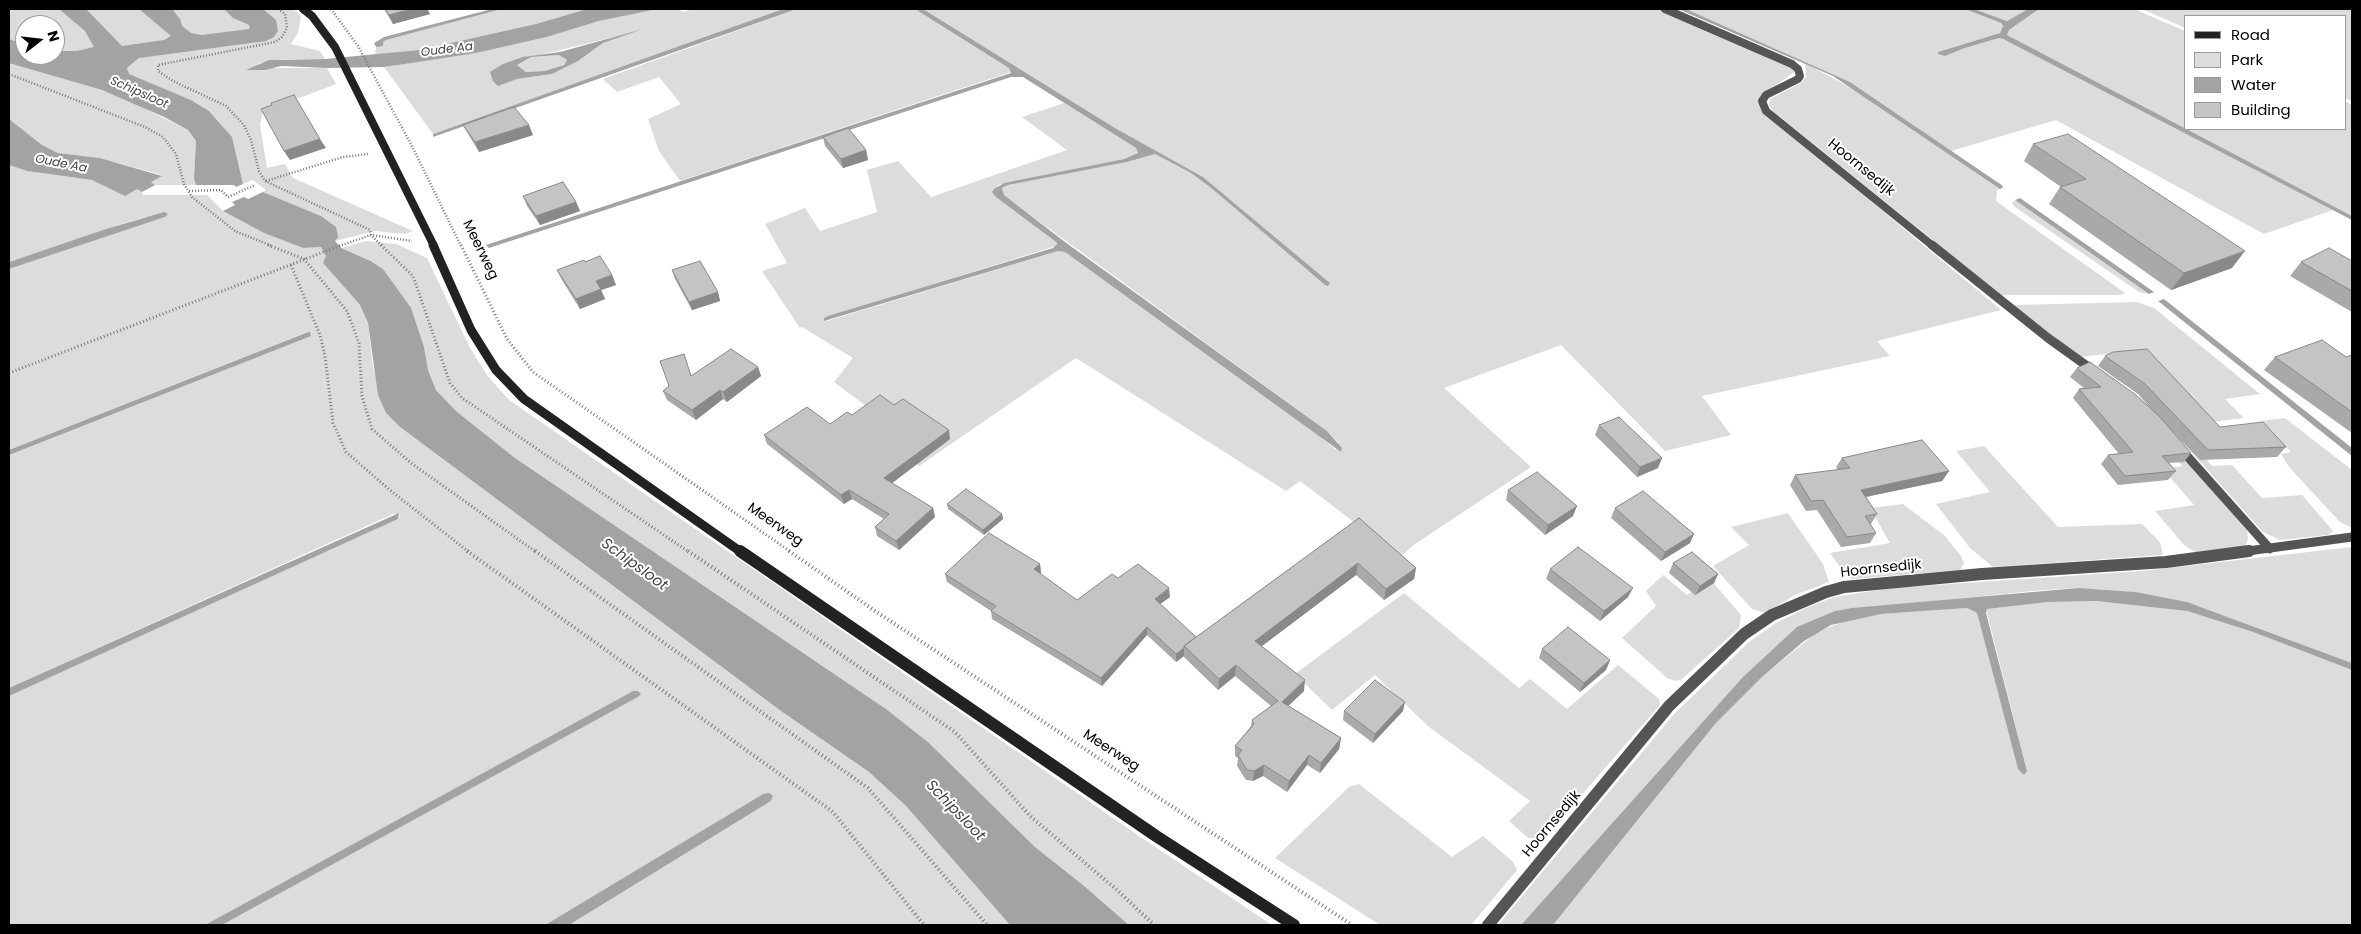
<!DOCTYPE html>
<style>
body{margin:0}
#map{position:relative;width:2361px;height:934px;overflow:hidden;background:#fff;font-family:Poppins,sans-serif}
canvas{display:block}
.frame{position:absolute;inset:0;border:10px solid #000;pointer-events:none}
.legend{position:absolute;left:2184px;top:15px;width:162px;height:115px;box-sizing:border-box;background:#fff;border:1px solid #999;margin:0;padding:6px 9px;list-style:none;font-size:15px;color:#000}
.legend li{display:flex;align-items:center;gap:10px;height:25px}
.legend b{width:25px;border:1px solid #999}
.north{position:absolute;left:15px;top:15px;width:50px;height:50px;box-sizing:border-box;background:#fff;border:1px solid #999;border-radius:50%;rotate:74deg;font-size:14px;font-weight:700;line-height:20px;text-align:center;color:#000}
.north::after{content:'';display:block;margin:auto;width:18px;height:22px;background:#000;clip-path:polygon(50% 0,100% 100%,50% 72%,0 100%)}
</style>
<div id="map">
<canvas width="2361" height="934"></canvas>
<div class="frame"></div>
<ul class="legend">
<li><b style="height:6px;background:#222"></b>Road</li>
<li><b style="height:14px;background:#dcdcdc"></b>Park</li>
<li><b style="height:14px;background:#a3a3a3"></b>Water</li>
<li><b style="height:14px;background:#c4c4c4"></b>Building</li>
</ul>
<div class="north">N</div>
</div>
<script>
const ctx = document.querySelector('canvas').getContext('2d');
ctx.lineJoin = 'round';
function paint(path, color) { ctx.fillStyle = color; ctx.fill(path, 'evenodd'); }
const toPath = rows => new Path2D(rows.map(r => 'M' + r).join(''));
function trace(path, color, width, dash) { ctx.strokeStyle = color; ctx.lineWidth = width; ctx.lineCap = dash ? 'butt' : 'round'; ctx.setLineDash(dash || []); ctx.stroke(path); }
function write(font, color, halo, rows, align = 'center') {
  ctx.font = font + ' Poppins,sans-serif'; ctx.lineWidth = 4; ctx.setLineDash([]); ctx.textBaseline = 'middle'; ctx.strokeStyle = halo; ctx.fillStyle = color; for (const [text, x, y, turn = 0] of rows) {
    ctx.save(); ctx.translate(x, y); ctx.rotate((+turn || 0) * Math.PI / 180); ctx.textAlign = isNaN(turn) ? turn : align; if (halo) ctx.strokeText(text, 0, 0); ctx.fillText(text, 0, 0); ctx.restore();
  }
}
const green = toPath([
 [9,9,293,9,301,16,298,33,291,44,320,51,325,59,284,59,256,64,268,68,327,68,336,84,263,112,260,125,267,168,285,164,293,178,413,231,405,234,375,231,335,241,321,216,263,192,266,190,253,180,243,184,232,137,209,111,191,100,128,74,127,68,135,61,25,67,102,90,131,102,188,130,196,141,194,179,196,185,155,185,151,182,162,175,100,158,58,153,42,145,9,119],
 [25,25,55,25,55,55,25,55],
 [502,9,587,9,536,24,419,50,375,55,376,47,383,46,383,42,386,40],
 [658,9,677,9,683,12,693,9,783,9,433,134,384,67,476,53,547,37,599,21],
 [630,33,603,43,578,61,552,74,517,79,503,64],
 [797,9,915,9,1010,68,1011,72,680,181,659,151,648,119,681,104,659,77,617,92,603,79],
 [923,9,1658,9,1797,70,1760,96,1759,102,1807,148,2001,310,1877,341,1890,356,1702,396,1731,435,1665,451,1561,345,1444,388,1531,467,1415,544,1400,557,1300,481,1286,491,1076,358,919,466,865,432,878,415,834,382,853,358,802,327,800,328,762,271,787,263,765,224,805,208,820,231,877,212,867,170,898,161,931,197,1067,150,1022,117,1064,103,1136,148,1138,153,1124,159,998,185,998,198,1056,242,1056,246,824,318,827,321,1058,251,1065,252,1316,433,1336,450,1338,442,1327,431,1003,195,1002,188,1008,185,1127,162,1155,154,1191,173,1210,187,1325,285,1330,283,1203,177,1115,128],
 [1686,9,1965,9,2001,23,2003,26,2000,33,1938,52,1945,56,1965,48,1999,38,2003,39,2333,210,2264,234,2056,120,1951,151,1850,82],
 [1974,9,2028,9,2007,21],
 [2039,9,2134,9,2185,31,2185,129,2007,35,2009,30],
 [2142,9,2352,9,2352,101,2345,98,2345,16,2185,16,2185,28],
 [559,55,568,60,563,65,544,71,526,72,517,65,531,57],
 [1805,63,1858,92,2000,189,1997,190,1996,201,2125,293,2121,295,2001,295,1773,111,1769,105,1770,99,1801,83,1806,77],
 [2345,101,2352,105,2352,216,2185,129,2345,129],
 [9,165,27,171,92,180,109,187,137,189,142,192,143,195,207,195,223,211,264,233,303,248,321,247,326,256,323,263,360,305,368,323,373,367,386,413,400,427,781,711,869,772,906,806,1010,925,569,925,771,801,773,796,763,794,545,925,222,925,638,697,640,694,633,691,205,925,9,925,9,696,398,519,400,516,399,514,393,514,9,688,9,455,310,336,310,332,307,332,9,450,9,269,165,217,146,217,131,221,9,262],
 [2015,200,2149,294,2139,292,2015,207,2012,203],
 [366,241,396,244,427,258,470,348,487,375,509,400,1142,838,1272,925,1129,925,1083,885,1035,847,928,742,886,709,515,458,456,411,436,390,428,370,424,347,383,269,372,261,341,248],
 [2137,302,2154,308,2260,394,2225,399,2244,418,2203,423,2137,351,2079,357,2015,307,2015,305],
 [2128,405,2148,418,2247,530,2248,539,2245,546,2195,552,2184,545,2155,511,2194,505,2163,469,2182,466],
 [2285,418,2352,470,2352,528,2340,522,2289,467,2281,454,2291,452,2261,421],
 [2187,437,2212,466,2232,465,2262,498,2302,495,2333,531,2328,535,2280,540,2263,532,2179,438],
 [1984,446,2058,527,2142,524,2160,542,2163,555,1993,567,1970,548,1936,504,1990,492,1956,451],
 [1903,504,1945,536,1961,556,1964,563,1960,570,1852,579,1847,577,1830,553,1890,543,1870,508],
 [1788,513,1823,564,1829,582,1795,595,1765,613,1752,609,1713,566,1749,545,1731,527],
 [2352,547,2352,663,2187,602,2136,592,2078,588,2043,590,1835,611,1742,678,1521,925,1498,925,1675,713,1749,642,1776,623,1806,608,1834,597,1891,588,2142,571],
 [1663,575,1687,595,1710,579,1741,615,1739,628,1682,679,1676,681,1667,678,1622,638,1656,606,1646,591],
 [1404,593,1519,688,1530,679,1567,709,1618,665,1659,699,1660,705,1543,839,1528,838,1509,821,1530,801,1429,727,1375,675,1332,710,1295,674],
 [2096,601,2187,611,2253,632,2352,670,2352,925,1553,925,1716,723,1762,677,1817,632,1845,621,1881,614,1967,608,1977,613,2018,769,2024,774,2027,771,1986,609,2048,602],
 [1359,784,1452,857,1483,836,1513,862,1517,870,1471,925,1380,925,1275,858,1349,787]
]);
const water = toPath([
 [59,9,86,9,122,46,164,40,171,36,139,9,172,9,180,19,182,26,191,33,202,35,249,29,250,26,247,24,233,18,224,9,263,9,276,20,278,31,274,37,266,41,139,58,127,68,129,74,191,100,209,111,232,137,243,184,236,187,234,185,196,185,194,179,196,141,188,130,164,117,102,90,9,63,9,39,25,45,25,55,55,55,55,51,77,51,94,47,85,31],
 [492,9,502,9,386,40,383,42,383,46,376,47,374,43,384,37],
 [587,9,658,9,599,21,547,37,476,53,425,61,384,67,327,68,281,66,265,70,246,70,269,60,325,59,419,50,536,24],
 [783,9,797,9,433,137,433,134],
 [915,9,923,9,1115,128,1203,177,1330,283,1328,286,1325,285,1210,187,1191,173,1155,154,1127,162,1008,185,1002,188,1004,195,1065,242,1327,431,1342,448,1341,452,1065,252,1058,251,824,321,824,318,828,316,1053,248,1057,244,1056,242,996,197,992,192,994,189,1004,183,1124,159,1138,153,1136,148,1023,77,1011,77,489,248,486,245,1011,73,1009,68],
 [1678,9,1686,9,1850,82,2003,186,2002,188,2000,189,1833,76],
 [1965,9,1974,9,2007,21,2028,9,2039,9,2009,30,2007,35,2352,216,2352,220,2003,39,1999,38,1965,48,1945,56,1938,54,1938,52,2000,33,2003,26,2001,23],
 [643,29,603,43,578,61,552,74,517,79,498,86,493,81,490,72,503,64,523,57,560,52],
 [559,55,567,60,564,65,544,71,526,72,517,65,531,57],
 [9,119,42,145,58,153,100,158,162,176,151,182,155,185,142,192,137,189,125,196,92,180,27,171,9,165],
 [263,192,321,216,336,227,338,237,335,241,341,248,371,261,383,269,411,308,424,347,428,370,436,390,456,411,515,458,886,709,928,742,1035,847,1083,885,1129,925,1010,925,906,806,869,772,781,711,400,427,386,413,378,395,368,323,360,305,323,263,326,256,321,247,303,248,264,233,223,211,235,205,232,202,244,197,248,199],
 [2020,198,2154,292,2149,294,2015,200],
 [164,212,168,214,165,217,9,269,9,262,106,229],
 [2164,299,2352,448,2352,456,2158,301],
 [308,332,310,332,311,336,9,455,9,450],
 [399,513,398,519,9,696,9,688],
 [2078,588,2136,592,2187,602,2352,663,2352,670,2253,632,2187,611,2096,601,2048,602,1987,609,1986,613,2027,771,2024,775,2018,769,1977,613,1967,608,1881,614,1831,625,1804,641,1762,677,1716,723,1553,925,1521,925,1742,678,1797,627,1835,611,1852,608],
 [633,691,638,691,641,694,638,697,222,925,205,925],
 [769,793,773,796,771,801,569,925,545,925,763,794]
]);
const pathFar2 = toPath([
 [278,9,285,14,287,28,282,37,275,42,158,65,158,71,173,81,226,106,244,125,251,140,259,171,265,181,370,230,371,235,382,246],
 [331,9,358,46,414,150,461,246],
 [9,74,145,127,163,137,176,154,184,184,192,197,235,231,272,246],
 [266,181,343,157,368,154],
 [189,191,221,190,228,197,255,185],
 [339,246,371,235,412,241]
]);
const pathFar1 = toPath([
 [268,245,304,259,347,311,359,343,362,396,372,429,411,463,536,552],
 [381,245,413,276,450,383,462,398,689,552],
 [461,245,507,339,533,372,791,552],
 [291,265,320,335,325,356,333,423,346,452,391,491,469,552],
 [9,373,342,245]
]);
const path = toPath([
 [467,551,833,812,924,925],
 [535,551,868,788,987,925],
 [688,551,955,732,1030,816,1118,891,1154,925],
 [789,551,875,611,1352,925]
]);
const streetFar2 = toPath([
 [1665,9,1792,64,1798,69,1800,76,1798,79,1766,95,1762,101,1766,111,1933,246]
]);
const streetFar1 = toPath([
 [1932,245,2048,338,2094,371],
 [2179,447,2270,549],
 [2240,552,2352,537]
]);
const street = toPath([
 [1488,925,1669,706,1744,634,1772,615,1826,592,1844,587,1982,574,2166,562,2249,551]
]);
const secondaryFar2 = toPath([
 [303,9,312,16,335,47,434,246]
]);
const secondaryFar1 = toPath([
 [433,245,471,330,496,370,524,399,741,552]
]);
const secondary = toPath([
 [740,551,1156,836,1294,925]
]);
const wall = toPath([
 [384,9,427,9,430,14,393,24],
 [463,125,533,135,479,152,468,134],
 [823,137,866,150,868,160,843,168,825,146],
 [2033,144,2232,268,2171,290,2049,204,2060,187,2061,187,2024,161],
 [523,196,576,202,580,211,540,225,527,206],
 [2352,261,2352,312,2290,276,2301,262],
 [585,262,612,275,616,285,601,290,605,299,580,309,562,280,557,270],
 [672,270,718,292,720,301,692,310,675,279],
 [684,354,691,376,758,367,761,376,727,402,723,399,696,420,667,400,663,391,669,386],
 [2352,355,2352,433,2264,370,2275,357,2346,357],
 [2105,356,2220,427,2286,447,2277,457,2200,460,2169,428,2191,453,2184,462,2169,463,2176,471,2168,480,2118,485,2101,464,2108,455,2119,454,2073,398,2079,389,2084,388,2070,377,2077,368,2154,412,2138,394,2098,366],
 [894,405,950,439,892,483,933,508,935,517,899,550,877,536,875,527,884,519,852,499,844,504,767,444,764,435,830,424,852,415],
 [1599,425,1658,468,1637,477,1595,435],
 [1842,458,1949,471,1942,481,1866,497,1877,514,1871,524,1870,524,1876,533,1870,543,1841,547,1817,510,1806,511,1790,485,1795,475,1838,470,1836,467],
 [1508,490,1573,516,1545,535,1506,500],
 [947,504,1002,514,1003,519,984,535,948,509],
 [1615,508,1690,543,1661,561,1611,518],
 [1359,518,1416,568,1414,579,1384,600,1356,575,1262,646,1304,691,1288,706,1341,738,1339,749,1320,773,1307,765,1287,792,1263,776,1253,781,1246,780,1237,766,1238,758,1235,756,1235,746,1251,726,1252,720,1271,706,1235,676,1218,690,1184,657,1184,656,1176,662,1147,635,1102,686,992,619,991,611,947,582,945,574,1040,564,1041,573,1040,574,1077,600,1118,578,1170,597,1160,604,1196,637],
 [1673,563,1718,574,1714,583,1695,595,1669,573],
 [1550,569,1628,597,1600,621,1546,579],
 [1542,649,1610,660,1606,670,1580,692,1539,658],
 [1344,711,1403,711,1373,743,1343,720]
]);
const shadedWall = toPath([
 [412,9,427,9,430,14,393,24,389,15],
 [529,125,533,135,479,152,475,142],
 [320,139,326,148,290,160,284,151],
 [866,150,868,160,843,168,841,159],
 [576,202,580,211,540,225,536,216],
 [2245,251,2232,268,2171,290,2184,273],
 [612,275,616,285,601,290,605,299,580,309,576,299,596,281],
 [718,292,720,301,692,310,689,302],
 [758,367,761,376,727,402,723,392],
 [720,390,723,399,696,420,692,410],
 [949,430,950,439,887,487,884,478],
 [1662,458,1658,468,1637,477,1640,467],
 [1949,471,1942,481,1855,499,1861,490],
 [849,490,852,499,844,504,841,495],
 [1577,506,1573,516,1545,535,1548,525],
 [933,508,935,517,899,550,896,541],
 [1002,514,1003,519,984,535,983,530],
 [1694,534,1690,543,1661,561,1665,552],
 [1358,563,1356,575,1254,652,1255,641],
 [1040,564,1041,573,1035,578,1034,569],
 [1416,568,1414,579,1384,600,1386,589],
 [1718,574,1714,583,1695,595,1700,586],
 [1169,588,1170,597,1156,607,1155,599],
 [1633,588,1628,597,1600,621,1604,611],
 [1147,627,1147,635,1102,686,1101,678],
 [1184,648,1184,656,1176,662,1176,654],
 [1610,660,1606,670,1580,692,1584,683],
 [1236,665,1235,676,1218,690,1219,679],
 [1305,680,1304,691,1281,713,1282,702],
 [1405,702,1403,711,1373,743,1375,734],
 [1341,738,1339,749,1320,773,1321,763],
 [1309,755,1307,765,1287,792,1289,781],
 [1264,765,1263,776,1253,781,1254,771]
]);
const building = toPath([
 [385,9,412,9,389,15,385,9],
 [294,95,320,139,284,151,261,109,272,105,271,103,294,95],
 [514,107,529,125,475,142,463,125,514,107],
 [848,128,866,150,841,159,823,137,848,128],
 [2068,134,2245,251,2184,273,2060,187,2086,179,2033,144,2068,134],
 [563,182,576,202,536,216,523,196,563,182],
 [2329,248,2352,261,2352,291,2301,262,2329,248],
 [600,256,612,275,596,281,601,289,576,299,557,270,584,260,585,262,600,256],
 [700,261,718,292,689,302,672,270,700,261],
 [2322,340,2346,357,2352,355,2352,412,2275,357,2322,340],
 [731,349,758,367,723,392,720,390,692,410,663,391,669,386,660,361,684,354,691,376,731,349],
 [2147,349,2220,427,2263,422,2286,447,2208,450,2145,384,2105,356,2113,352,2147,349],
 [2090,362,2136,395,2159,416,2191,453,2162,456,2176,471,2125,476,2108,455,2133,452,2079,389,2101,387,2077,368,2090,362],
 [880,395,894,405,903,399,949,430,884,478,933,508,896,541,875,527,889,514,849,490,841,495,764,435,807,407,830,424,847,412,852,415,880,395],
 [1619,417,1662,458,1640,467,1599,425,1619,417],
 [1922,440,1949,471,1861,490,1877,514,1865,516,1876,533,1847,537,1823,500,1811,501,1795,475,1850,468,1842,458,1922,440],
 [1537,472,1577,506,1548,525,1508,490,1537,472],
 [966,489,1002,514,983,530,947,504,966,489],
 [1643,491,1694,534,1665,552,1615,508,1643,491],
 [1359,518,1416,568,1386,589,1358,563,1255,641,1305,680,1282,702,1341,738,1321,763,1309,755,1289,781,1264,765,1254,771,1247,770,1238,755,1242,750,1235,746,1254,724,1252,720,1278,701,1236,665,1219,679,1184,646,1359,518],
 [989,533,1040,564,1034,569,1077,600,1112,574,1118,578,1138,564,1169,588,1155,599,1196,637,1184,646,1184,648,1176,654,1147,627,1101,678,991,611,996,606,945,574,989,533],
 [1578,547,1633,588,1604,611,1550,569,1578,547],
 [1692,552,1718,574,1700,586,1673,563,1692,552],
 [1568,627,1610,660,1584,683,1542,649,1568,627],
 [1375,680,1405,702,1375,734,1344,711,1375,680]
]);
const farWaternames = [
 ["Oude Aa",447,50,-7],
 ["Schipsloot",139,93,24],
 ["Oude Aa",61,164,11]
];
const streetNames = [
 ["Hoornsedijk",1861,168,39],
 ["Meerweg",480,250,64],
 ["Meerweg",775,525,35],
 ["Hoornsedijk",1881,569,-6],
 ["Meerweg",1111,751,33],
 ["Hoornsedijk",1552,824,-50]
];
const waterNames = [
 ["Schipsloot",634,565,36],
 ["Schipsloot",955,811,46]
];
paint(green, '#dcdcdc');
paint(water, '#a3a3a3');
trace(pathFar2, '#777', 2.5, [1, 2]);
trace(pathFar1, '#777', 3, [1, 2.5]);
trace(path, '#777', 4, [1, 3]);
trace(streetFar2, '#555', 8);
trace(streetFar1, '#555', 9);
trace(street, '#555', 12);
trace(secondaryFar2, '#222', 8);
trace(secondaryFar1, '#222', 9);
trace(secondary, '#222', 12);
paint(wall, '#a9a9a9');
paint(shadedWall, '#898989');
paint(building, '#c4c4c4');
trace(building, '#898989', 1);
write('italic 12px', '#444', '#fff', farWaternames);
write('14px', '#000', '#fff', streetNames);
write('italic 15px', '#444', '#fff', waterNames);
</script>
